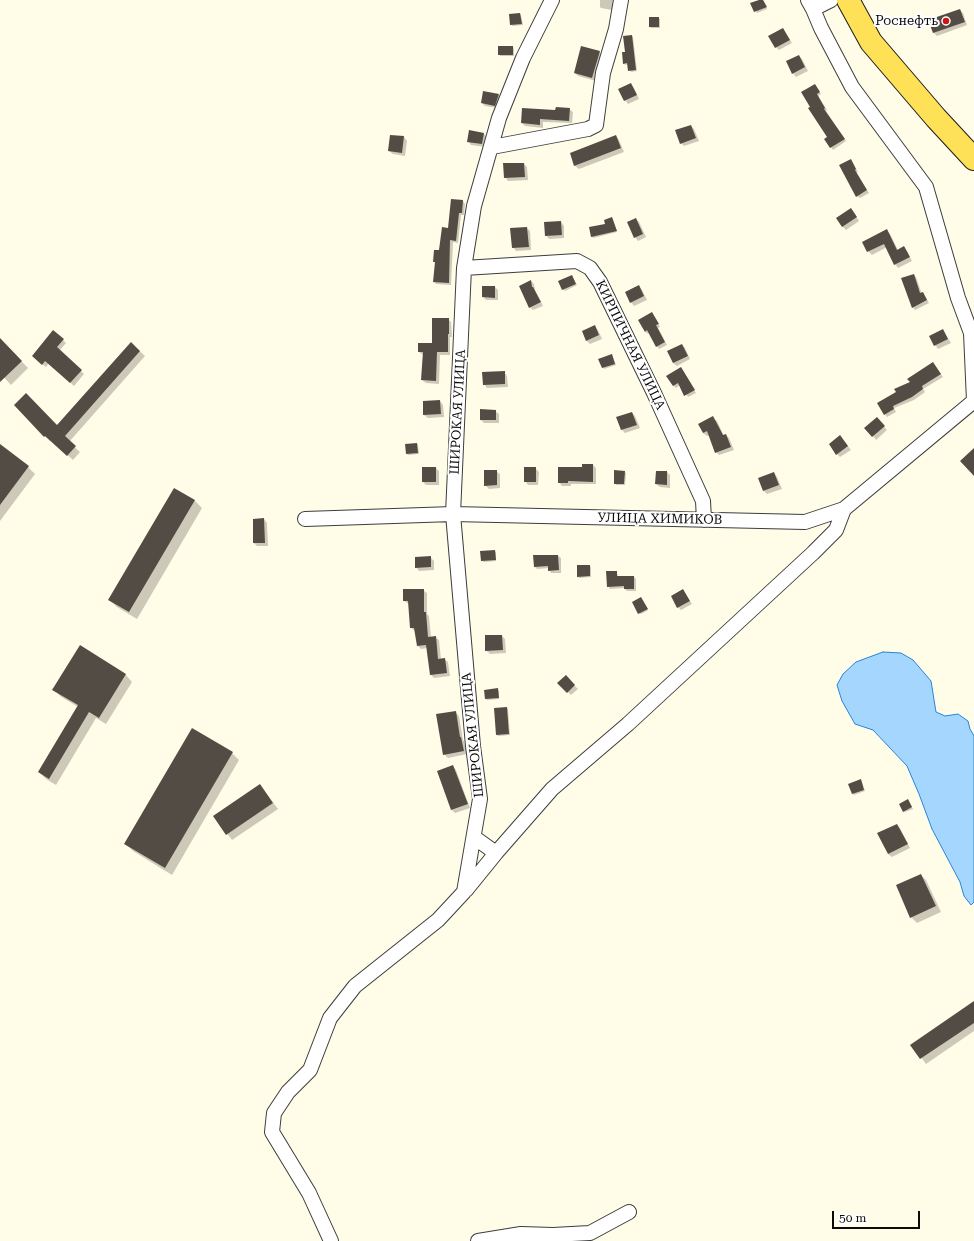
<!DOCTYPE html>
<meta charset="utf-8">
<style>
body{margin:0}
#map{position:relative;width:974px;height:1241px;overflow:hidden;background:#fffce7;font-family:"Roboto Serif",serif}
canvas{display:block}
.scale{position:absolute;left:832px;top:1211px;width:88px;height:18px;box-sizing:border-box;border:2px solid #0a0a0a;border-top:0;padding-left:5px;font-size:12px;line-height:14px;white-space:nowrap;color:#0a0a0a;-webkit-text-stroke:3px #fff;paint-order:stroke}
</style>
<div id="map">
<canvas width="974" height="1241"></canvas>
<div class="scale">50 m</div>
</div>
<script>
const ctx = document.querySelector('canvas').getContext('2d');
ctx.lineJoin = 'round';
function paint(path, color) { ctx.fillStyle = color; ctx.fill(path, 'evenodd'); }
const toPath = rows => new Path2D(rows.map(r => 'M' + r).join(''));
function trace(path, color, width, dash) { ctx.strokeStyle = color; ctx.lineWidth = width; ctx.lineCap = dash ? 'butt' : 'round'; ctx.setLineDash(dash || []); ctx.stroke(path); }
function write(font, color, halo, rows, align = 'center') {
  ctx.font = font + ' "Roboto Serif",serif'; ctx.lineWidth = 4; ctx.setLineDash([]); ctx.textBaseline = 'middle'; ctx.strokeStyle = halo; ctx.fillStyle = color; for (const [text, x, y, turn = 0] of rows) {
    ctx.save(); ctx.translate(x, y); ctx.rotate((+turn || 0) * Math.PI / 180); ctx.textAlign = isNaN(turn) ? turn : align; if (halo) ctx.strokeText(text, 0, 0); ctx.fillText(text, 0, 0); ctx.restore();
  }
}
const water = toPath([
 [883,652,901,653,913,660,931,681,936,712,945,716,958,714,968,721,970,729,974,736,974,902,971,905,964,896,960,882,932,829,919,794,907,766,873,730,855,724,842,701,837,685,843,674,856,662,883,652]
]);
const shadow = toPath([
 [600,0,613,0,612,10,601,8,600,7],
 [761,0,764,1,767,9,757,13,752,4],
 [960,10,963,13,967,25,937,36,934,33,929,21],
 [520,14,521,15,523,25,513,26,511,25,510,15],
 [658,18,660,19,660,28,651,28,650,27],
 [783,29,792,43,779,50,776,47],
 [632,36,633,37,637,71,631,72,628,64,625,65,624,63],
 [513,47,514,49,514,56,500,56,499,54],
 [599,52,602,56,596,81,578,76,575,73],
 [799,56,802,59,808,71,796,77,793,73],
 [631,85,634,88,639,99,628,104,625,100],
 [815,85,821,94,818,96,827,110,826,111,846,141,833,150,825,139,829,137,811,107],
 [499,95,502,98,498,108,485,106,482,103],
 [569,109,573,112,572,123,543,122,543,128,525,126,522,123,556,111],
 [691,126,694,129,699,141,684,146,681,143],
 [484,134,487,137,486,147,471,145,468,141],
 [616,136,619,140,624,152,579,169,575,166,571,154],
 [404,137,407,141,405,156,393,154,389,151],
 [851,160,858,172,856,173,869,193,860,198,857,196],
 [524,164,527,167,528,180,508,181,505,177],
 [463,201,465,204,464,215,461,215,458,243,453,242,451,285,436,284,434,282,435,263,434,261,448,229],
 [854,213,859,221,846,230,842,226],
 [612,218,617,232,593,238,592,236,606,225],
 [636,219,639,222,646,237,638,241,635,237],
 [561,222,564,226,564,238,549,239,546,235],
 [527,228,530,231,531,250,516,251,513,247],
 [887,231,890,234,898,250,904,247,907,251,912,261,898,268,895,264,887,247,872,255,868,251,864,242],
 [914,275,916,277,922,294,923,293,925,296,929,303,915,310,913,307],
 [572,276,577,285,565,291,563,289],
 [531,281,534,284,535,290,543,306,533,310,530,307,520,286],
 [639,286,642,290,647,300,634,306,631,302],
 [495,287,498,290,498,300,486,300,483,297],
 [652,314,660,327,658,328,667,345,659,349,649,333,648,334,645,331],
 [448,319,451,322,452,337,450,337,450,355,440,355,439,384,426,383,422,380,423,355,419,352,433,344],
 [594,326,598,330,602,339,590,344,587,341,583,331],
 [943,330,951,343,938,349,930,337],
 [0,339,28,368,11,385,0,373],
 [63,340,66,343,59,351,84,374,74,386,49,363,46,367,36,359],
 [131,343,145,356,69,442,80,452,73,460,51,440,50,441,15,406,57,427],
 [682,345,685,348,690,359,677,366,673,363],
 [613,357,616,365,604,369,600,360],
 [933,364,943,377,923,389,925,392,914,400,894,408,896,412,887,417,885,414,897,392],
 [683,371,696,393,688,397,680,385,676,388,673,385],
 [504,372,507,376,508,387,487,388,484,384],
 [440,401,443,405,444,417,428,418,424,415],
 [495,411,499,414,499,423,484,423,481,420],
 [632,413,635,416,640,428,625,433,622,430,618,418],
 [713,418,717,421,724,436,726,435,729,438,734,450,719,455,716,452,710,435,707,436,703,433],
 [880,422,887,430,876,440,873,436],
 [843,440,851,450,840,457,837,454],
 [417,444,418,445,419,454,408,455,407,454],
 [2,447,28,467,35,474,0,521,0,450],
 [593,465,596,468,596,484,571,484,571,486,562,486,559,482,583,468],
 [436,468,439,471,439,485,426,485,423,482],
 [535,468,539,472,538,485,528,485,525,481],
 [496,471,500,474,500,488,489,489,485,485],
 [624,472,626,473,625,485,616,485,615,483],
 [667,472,670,475,670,488,660,487,656,484],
 [774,473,777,477,782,489,767,494,764,491],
 [175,489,195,501,202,508,137,619,117,607,110,600],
 [264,519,267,523,268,546,257,546,254,543],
 [494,551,496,552,496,561,484,562,482,561],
 [558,556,561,558,561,573,551,573,549,568,537,569,535,567],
 [430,557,434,561,434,570,419,571,416,567],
 [589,566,591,567,591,577,579,578,578,576],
 [616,572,619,577,634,577,636,579,636,591,627,591,624,588,610,589,608,586],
 [423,590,427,593,427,614,429,616,431,637,435,637,439,640,441,659,444,659,448,662,450,676,434,678,431,675,427,648,421,649,418,646,415,631,411,628,409,604,404,601],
 [683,591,692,604,681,610,678,607],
 [641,598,648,610,641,614,639,613],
 [502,636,505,639,506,653,490,654,486,650],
 [80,647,126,675,132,682,106,724,96,718,56,785,46,779,39,772,78,707,60,696,54,689],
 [566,677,578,689,571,695,559,683],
 [497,690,499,691,499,699,487,700,486,699],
 [507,708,508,709,510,735,498,736,497,735],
 [455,712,459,716,463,740,464,741,467,754,448,758,444,754],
 [193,730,232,753,239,760,172,875,133,851,126,844],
 [453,766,456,770,470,808,455,813,452,810],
 [862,782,865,791,854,795,853,794],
 [260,785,278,809,232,840,214,816],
 [909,802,913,809,905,812,904,811],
 [897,825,900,828,910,848,892,857,888,854],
 [921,875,926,880,941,912,917,923,911,917],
 [974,1005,974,1031,926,1064,912,1045]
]);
const building = toPath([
 [759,0,763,0,767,7,754,12,750,3],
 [960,9,965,22,933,33,928,20],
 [520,13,522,24,510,25,509,14],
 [649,17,659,17,659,27,649,27],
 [783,28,790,40,775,48,768,36],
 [632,35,636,70,628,71,627,63,623,64,622,52,625,52,623,36],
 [498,46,513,46,513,55,498,55],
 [581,46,600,51,592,78,574,73],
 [799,55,805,67,792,74,786,61],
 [631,83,637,95,624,101,618,89],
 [815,84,820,92,817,94,825,108,824,109,845,139,830,148,824,139,827,137,808,108,810,107,801,92],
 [483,91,499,94,495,106,481,103],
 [556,107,570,108,569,121,540,119,540,125,521,123,522,108,555,110],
 [691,125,696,138,680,144,675,130],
 [469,130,484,133,482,144,467,142],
 [390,135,404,136,402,153,388,151],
 [616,135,621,148,574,166,570,153],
 [851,159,856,169,855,170,867,190,856,197,839,165],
 [503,163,524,163,525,177,504,178],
 [451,199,463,200,462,213,459,213,456,241,450,240,449,283,433,282,435,262,433,262,434,250,439,250,442,227,448,228],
 [851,208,857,217,842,227,836,218],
 [612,217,617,231,591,237,589,227,605,224,604,220],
 [636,218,643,234,634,238,627,222],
 [561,221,562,235,545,236,544,222],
 [527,227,529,247,512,248,510,228],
 [887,229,897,250,904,246,910,257,894,265,884,244,867,252,862,242],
 [914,274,920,293,923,292,927,300,912,308,901,278],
 [572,275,576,284,562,290,558,281],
 [531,280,532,287,533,287,541,302,529,308,519,286],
 [639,285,644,296,630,303,625,292],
 [482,286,495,286,495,298,482,297],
 [652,312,659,324,656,325,665,342,656,347,647,330,645,332,638,320],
 [432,318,449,318,449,334,448,334,448,352,437,352,436,381,421,380,423,352,418,352,418,343,432,343],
 [595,325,599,335,586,341,582,331],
 [943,329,948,339,934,346,929,336],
 [53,330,64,339,57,347,82,370,70,383,45,361,42,365,32,356],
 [0,338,22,361,0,382],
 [131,342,140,351,65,436,76,446,67,456,45,436,44,437,14,405,26,393,57,425],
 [682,344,688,356,673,363,667,351],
 [612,354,615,364,602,368,598,359],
 [933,362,941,374,922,386,923,389,912,397,893,406,894,409,884,415,877,403,896,392,894,389,910,382,907,379],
 [681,367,695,390,684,396,678,383,673,386,666,376],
 [505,371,505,384,483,385,482,372],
 [440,400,441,414,423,415,423,401],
 [480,409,496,410,496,420,480,420],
 [632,412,637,425,621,430,616,417],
 [713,416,723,435,726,434,731,447,715,453,707,431,703,433,698,424],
 [877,417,885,426,872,437,864,428],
 [840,435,848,446,836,455,829,444],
 [417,443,418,453,406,454,405,444],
 [0,444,29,466,0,505],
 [974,448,974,476,960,461],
 [582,464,593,464,593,482,568,481,568,483,558,483,558,467,582,467],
 [422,467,436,467,436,482,422,482],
 [524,467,536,467,536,482,524,482],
 [484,470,497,470,497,485,484,486],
 [614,470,625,471,624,484,614,484],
 [656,471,667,471,667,485,655,484],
 [774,472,779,485,763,491,758,478],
 [174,488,195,500,129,612,108,600],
 [264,518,265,543,253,543,253,519],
 [495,550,496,560,481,561,480,551],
 [533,555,558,555,559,570,548,571,548,566,534,567],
 [431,556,431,567,415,568,415,557],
 [577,565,590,565,590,576,577,577],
 [606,571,617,571,617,576,634,576,634,589,624,589,624,586,607,587],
 [403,589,424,589,424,612,426,612,428,637,436,636,438,659,445,658,447,673,430,675,426,645,417,646,414,628,410,628,408,601,403,601],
 [683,589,690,601,677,608,671,596],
 [641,597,648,609,638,614,632,602],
 [485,635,502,635,503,650,485,651],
 [80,645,126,674,99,718,89,712,49,779,38,772,78,705,52,690],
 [566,675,575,685,567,693,557,683],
 [498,688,499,698,485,699,484,690],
 [507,707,509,734,496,735,494,708],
 [456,711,460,737,461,737,464,751,443,755,436,714],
 [192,728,233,752,165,868,124,844],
 [453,765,468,804,451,810,437,771],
 [861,779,864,790,852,794,848,784],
 [260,784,273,803,226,835,213,816],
 [908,799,912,807,903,812,899,804],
 [897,824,908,844,888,854,877,833],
 [921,874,936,906,910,918,896,885],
 [974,1001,974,1023,920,1059,910,1045]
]);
const minor = toPath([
 [808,0,813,9,821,28,852,87,926,187,958,298,971,333,974,401],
 [813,9,831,0],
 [492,147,588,129,596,125,603,73,616,29,621,0],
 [464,268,577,261,590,268,600,282,654,393,703,501,704,520],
 [305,519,453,514,805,522,844,509,974,401],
 [475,838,496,853,552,789,628,724,813,553,836,530,844,509],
 [466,890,496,853],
 [331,1241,309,1193,272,1132,274,1113,288,1092,310,1070,330,1018,355,986,438,920,464,892,480,799,473,746,453,514,464,268,474,206,499,118,523,58,552,0],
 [478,1241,521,1234,553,1235,590,1233,629,1212]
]);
const primary = toPath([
 [848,0,871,42,936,118,974,159]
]);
const markers = [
 [946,21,4,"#c71815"]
];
const poiNames = [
 ["Роснефть",938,21]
];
const streetNames = [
 ["КИРПИЧНАЯ УЛИЦА",630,345,64],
 ["ШИРОКАЯ УЛИЦА",458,412,-87],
 ["УЛИЦА ХИМИКОВ",660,519,1],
 ["ШИРОКАЯ УЛИЦА",473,735,-96]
];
paint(water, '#a5d6fd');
trace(water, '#2486db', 1);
paint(shadow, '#0003');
paint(building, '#534c45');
trace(minor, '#3d3d3d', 16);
trace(primary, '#1b1b1b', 24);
trace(minor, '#fff', 14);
trace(primary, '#ffe157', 22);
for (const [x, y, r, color] of markers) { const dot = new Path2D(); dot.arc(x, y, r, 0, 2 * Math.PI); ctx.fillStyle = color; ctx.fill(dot); trace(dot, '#fff', 1.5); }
write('13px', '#0a0a0a', '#fff', poiNames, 'right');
write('13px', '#0a0a0a', '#fff', streetNames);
</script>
